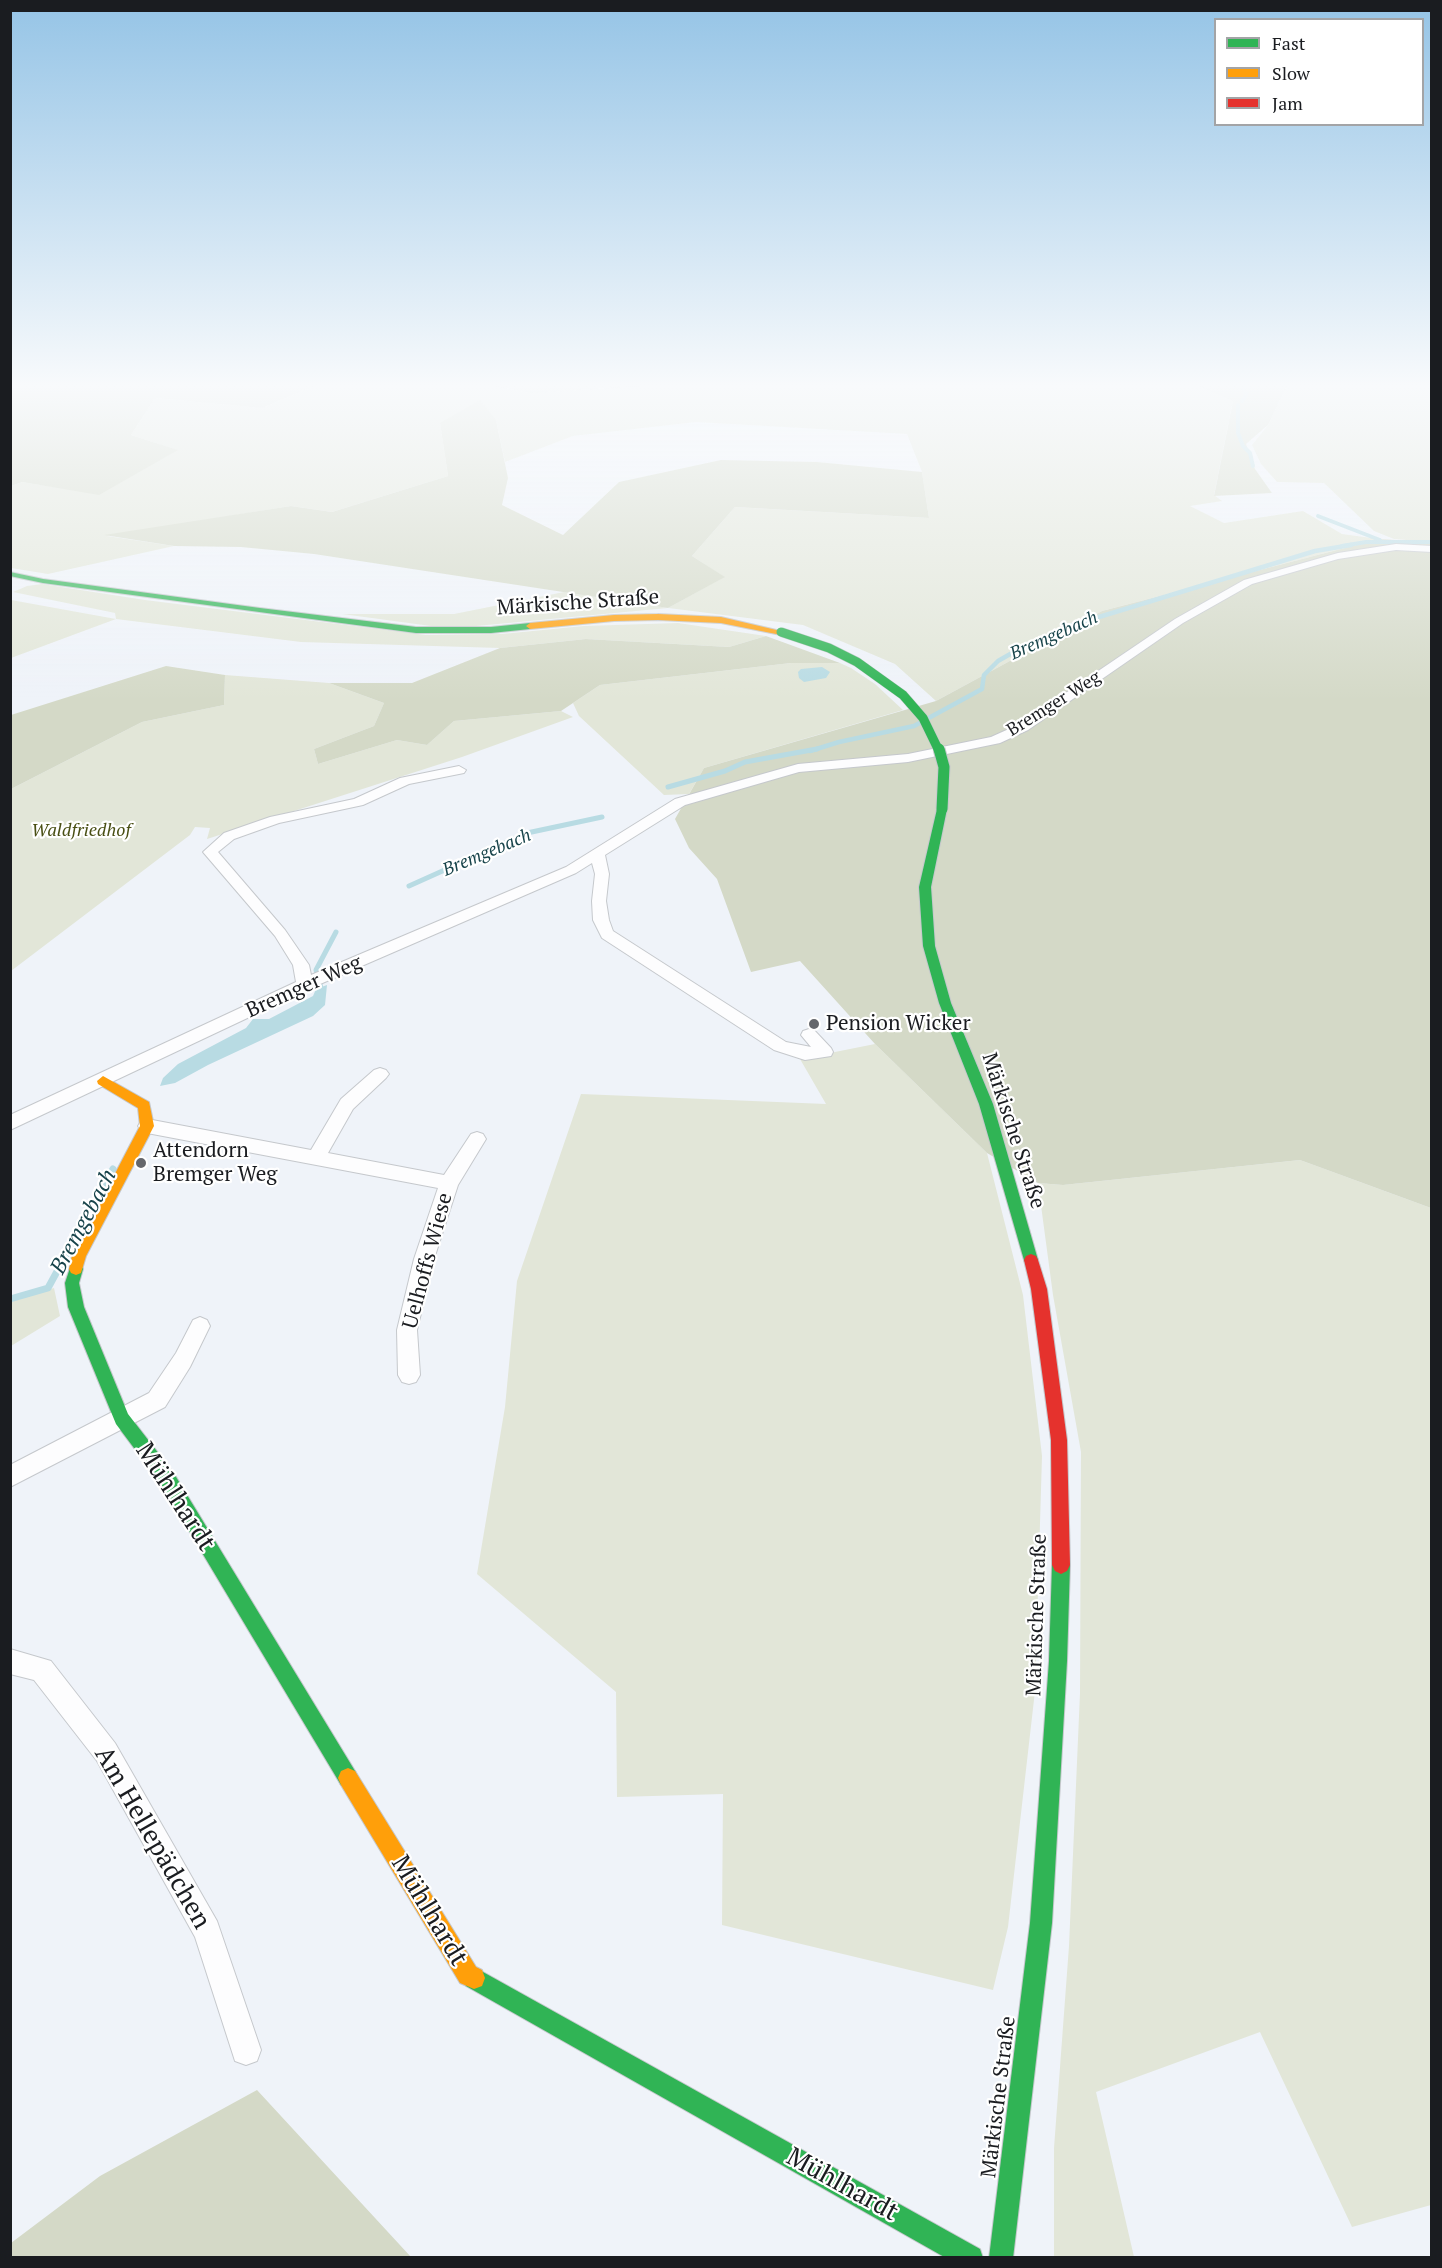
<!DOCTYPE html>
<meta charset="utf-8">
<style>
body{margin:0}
#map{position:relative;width:1442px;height:2268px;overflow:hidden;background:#eff3f9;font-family:"PT Serif",serif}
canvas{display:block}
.frame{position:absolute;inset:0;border:12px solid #1a1c20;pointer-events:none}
.legend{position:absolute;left:1214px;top:18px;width:210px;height:108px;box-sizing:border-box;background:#fff;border:2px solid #a3a4a6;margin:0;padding:8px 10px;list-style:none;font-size:18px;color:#1a1c20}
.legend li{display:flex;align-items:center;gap:12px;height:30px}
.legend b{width:30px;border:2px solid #a3a4a6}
</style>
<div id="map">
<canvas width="1442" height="2268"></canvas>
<div class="frame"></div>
<ul class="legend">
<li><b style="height:8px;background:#30b455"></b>Fast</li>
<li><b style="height:8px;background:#ff9f0a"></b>Slow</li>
<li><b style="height:8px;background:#e5322d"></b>Jam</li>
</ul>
</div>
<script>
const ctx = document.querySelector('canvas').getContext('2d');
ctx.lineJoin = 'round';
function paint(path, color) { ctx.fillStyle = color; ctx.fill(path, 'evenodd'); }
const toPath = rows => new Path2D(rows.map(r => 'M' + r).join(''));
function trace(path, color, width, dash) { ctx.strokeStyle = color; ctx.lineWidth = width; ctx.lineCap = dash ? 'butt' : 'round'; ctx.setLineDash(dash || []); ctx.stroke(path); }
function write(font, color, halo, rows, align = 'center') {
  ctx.font = font + ' "PT Serif",serif'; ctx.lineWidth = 4.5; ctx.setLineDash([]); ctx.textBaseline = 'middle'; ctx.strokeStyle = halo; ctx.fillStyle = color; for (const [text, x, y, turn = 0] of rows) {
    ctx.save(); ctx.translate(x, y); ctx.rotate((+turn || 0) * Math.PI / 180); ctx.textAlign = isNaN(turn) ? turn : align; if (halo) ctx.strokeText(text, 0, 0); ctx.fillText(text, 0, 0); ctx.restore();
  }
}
const green = toPath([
 [321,383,479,383,531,393,687,383,1193,383,1233,400,1214,495,1222,501,1190,506,1224,523,1303,511,1342,534,1379,539,1102,611,936,701,895,664,803,625,668,608,476,626,431,626,342,614,454,614,564,592,668,608,724,577,692,556,735,507,929,518,922,472,907,434,696,422,573,436,505,462,496,420,440,423,448,476,332,512,291,506,107,536,174,546,48,574,11,568,11,486,22,482,99,494,177,450,131,435,155,398,262,408],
 [1288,383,1431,384,1431,542,1394,539,1374,531,1324,483,1277,482,1261,464,1252,445,1268,425],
 [42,584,145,600,426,635,502,634,584,626,678,623,766,636,729,647,586,639,500,648,301,642,116,619,11,658,11,600,116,619,115,613,13,592,27,586],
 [791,663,840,663,851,668,875,684,903,710,704,768,689,794,664,795,579,716,573,703,600,685],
 [225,675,329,683,384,703,374,726,314,749,318,764,397,740,427,745,454,721,561,711,573,717,462,757,207,839,210,828,195,827,190,835,11,971,11,789,142,722,224,705],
 [875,1044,987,1153,1023,1295,1042,1456,1035,1691,1008,1927,993,1990,722,1925,723,1794,617,1797,616,1692,477,1574,505,1407,517,1281,581,1094,826,1104,800,1059],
 [1300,1160,1431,1208,1431,2205,1352,2227,1260,2032,1096,2092,1134,2257,1054,2258,1054,2148,1069,1946,1080,1693,1081,1452,1053,1295,1038,1183,1063,1185],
 [54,1288,60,1316,11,1346,11,1302]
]);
const forest = toPath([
 [11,383,321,383,262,408,155,398,131,435,178,450,99,495,22,482,11,486],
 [479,383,687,383,531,393],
 [1193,383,1288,383,1268,425,1246,444,1255,469,1272,493,1214,496,1233,401],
 [480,400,496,420,508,478,502,505,563,535,619,482,721,460,817,462,922,472,929,518,735,507,692,556,725,577,668,608,314,554,241,547,174,546,104,535,291,506,332,512,448,476,440,423],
 [1379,539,1431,542,1431,1208,1300,1160,1063,1185,1038,1183,987,1153,875,1044,800,961,751,972,717,879,689,848,675,819,704,768,936,701,1102,611],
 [766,636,840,663,791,663,600,685,561,711,454,721,427,745,397,740,318,764,314,749,374,726,384,703,329,683,412,683,500,648,586,639,729,647],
 [166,666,225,675,224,705,142,722,11,789,11,715],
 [257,2090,411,2257,11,2257,11,2243,100,2176]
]);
const water = toPath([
 [822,667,830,672,826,678,804,682,799,678,798,672,801,669],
 [327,985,325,1005,313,1016,208,1065,175,1083,160,1086,163,1078,178,1064,246,1028,253,1019,269,1019,313,996,316,989]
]);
const streamFar3 = toPath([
 [1242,401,1247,393,1244,390,1247,383],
 [1238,405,1238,433,1243,446,1250,453,1253,466],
 [1318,516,1380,540],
 [1342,546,1366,542,1432,542]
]);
const streamFar2 = toPath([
 [810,751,839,742,914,726,982,689,984,675,998,661,1026,645,1045,641,1063,628,1315,551,1351,545]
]);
const streamFar1 = toPath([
 [668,787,725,771,745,762,817,749],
 [409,886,527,833,602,817],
 [321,988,316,970,336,932]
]);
const stream = toPath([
 [10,1299,48,1288,113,1169]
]);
const street = toPath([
 [1396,544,1432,546,1432,552,1396,550,1338,559,1252,584,1183,623,1028,730,1000,743,908,762,799,772,685,805,605,855,609,874,606,901,609,920,613,931,786,1042,811,1047,801,1035,803,1031,809,1029,815,1031,831,1048,833,1052,831,1056,805,1060,774,1050,602,938,593,920,592,901,595,874,592,863,576,873,311,988,10,1130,10,1115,296,982,293,965,275,936,203,852,224,833,270,817,354,799,400,778,459,766,466,770,464,773,409,784,363,805,279,823,234,839,218,852,285,930,309,965,311,975,566,867,675,799,798,764,908,754,991,737,1020,724,1175,619,1244,580,1338,553,1396,544],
 [380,1068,386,1070,389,1074,386,1078,353,1109,328,1153,444,1175,471,1134,477,1132,483,1134,486,1139,458,1185,434,1259,417,1330,420,1375,416,1382,409,1384,402,1382,398,1375,397,1330,414,1259,438,1188,147,1133,141,1131,138,1126,141,1121,147,1119,311,1150,341,1099,374,1070,380,1068],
 [200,1317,207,1320,210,1326,190,1367,165,1407,10,1487,10,1465,149,1393,176,1353,193,1320,200,1317],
 [10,1649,51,1661,115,1743,217,1921,261,2050,257,2061,246,2065,235,2061,195,1937,97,1761,34,1680,10,1674,10,1649]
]);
const fast = toPath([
 [10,572,43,579,260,608,416,627,491,627,530,623,534,626,530,629,491,633,416,633,43,583,10,576,10,572],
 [942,806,947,809,931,887,935,946,951,1003,993,1104,1038,1260,1036,1264,1031,1266,1026,1264,1024,1260,979,1104,939,1003,923,946,919,887,937,809,942,806],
 [76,1263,81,1265,83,1269,79,1283,84,1307,128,1414,173,1472,355,1771,358,1778,355,1785,348,1788,341,1785,161,1484,116,1424,68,1307,65,1283,71,1265,76,1263],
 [1061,1556,1067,1559,1070,1565,1067,1661,1052,1923,1013,2258,989,2258,1030,1923,1049,1661,1052,1565,1055,1559,1061,1556],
 [474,1967,980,2249,983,2258,946,2258,466,1986,463,1978,466,1970,474,1967]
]);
const slow = toPath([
 [658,614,721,617,785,632,781,635,721,623,658,620,614,621,530,629,526,626,530,623,614,615,658,614],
 [103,1076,149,1102,154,1126,86,1256,81,1273,76,1275,71,1273,69,1269,72,1256,140,1126,138,1108,98,1084,97,1081,103,1076],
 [348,1768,355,1771,476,1967,482,1970,485,1978,482,1986,474,1989,460,1983,341,1785,338,1778,341,1771,348,1768]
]);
const jam = toPath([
 [1031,1254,1036,1256,1038,1260,1047,1289,1067,1440,1070,1565,1067,1571,1061,1574,1055,1571,1052,1565,1051,1440,1031,1289,1024,1260,1026,1256,1031,1254]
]);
const fastBridgeFar1 = toPath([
 [781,632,829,648,857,662,903,695,923,718,939,751]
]);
const fastBridge = toPath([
 [939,749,944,767,942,809]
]);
const markers = [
 [814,1024,6,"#65676c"],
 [141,1163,6,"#65676c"]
];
const farWaternames = [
 ["Bremgebach",1054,636,-24],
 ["Bremgebach",487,853,-23]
];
const farStreetnames = [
 ["Bremger Weg",1054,704,-32]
];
const farParknames = [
 ["Waldfriedhof",81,831]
];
const streetNames = [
 ["Märkische Straße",578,603,-4],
 ["Bremger Weg",304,987,-24],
 ["Märkische Straße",1013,1131,72],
 ["Uelhoffs Wiese",428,1261,-75],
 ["Märkische Straße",1037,1615,-88],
 ["Märkische Straße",999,2097,-83]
];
const poiNames = [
 ["Pension Wicker",826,1024],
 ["Attendorn",153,1151],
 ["Bremger Weg",153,1175]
];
const waterNames = [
 ["Bremgebach",84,1222,-62]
];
const nearStreetnames = [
 ["Mühlhardt",175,1497,57],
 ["Am Hellepädchen",152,1838,60],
 ["Mühlhardt",429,1911,59],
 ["Mühlhardt",842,2185,29]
];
paint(green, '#e2e6d8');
paint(forest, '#d4d9c7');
paint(water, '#b8dbe3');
trace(streamFar3, '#b8dbe3', 4);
trace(streamFar2, '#b8dbe3', 4.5);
trace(streamFar1, '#b8dbe3', 5);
trace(stream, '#b8dbe3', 7);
trace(street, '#c5c8cc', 2);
trace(fast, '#c5c8cc', 2);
trace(slow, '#c5c8cc', 2);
trace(jam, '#c5c8cc', 2);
paint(street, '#fdfdfe');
paint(fast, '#30b455');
paint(slow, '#ff9f0a');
paint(jam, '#e5322d');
trace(fastBridgeFar1, '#c5c8cc', 10, []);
trace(fastBridge, '#c5c8cc', 13, []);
trace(fastBridgeFar1, '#30b455', 9);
trace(fastBridge, '#30b455', 11);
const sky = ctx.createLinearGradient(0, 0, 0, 701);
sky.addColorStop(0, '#95c4e6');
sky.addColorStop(0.55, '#f8fafc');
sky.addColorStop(1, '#f8fafc00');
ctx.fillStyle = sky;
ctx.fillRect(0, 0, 1442, 701);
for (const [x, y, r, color] of markers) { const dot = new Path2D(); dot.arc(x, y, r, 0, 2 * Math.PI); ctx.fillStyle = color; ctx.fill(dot); trace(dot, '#fff', 2); }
write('italic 18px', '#17434a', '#fff', farWaternames);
write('18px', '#1a1c20', '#fff', farStreetnames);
write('italic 18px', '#494f14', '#fff', farParknames);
write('21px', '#1a1c20', '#fff', streetNames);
write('21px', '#1a1c20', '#fff', poiNames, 'left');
write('italic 22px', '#17434a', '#fff', waterNames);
write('26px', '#1a1c20', '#fff', nearStreetnames);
</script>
